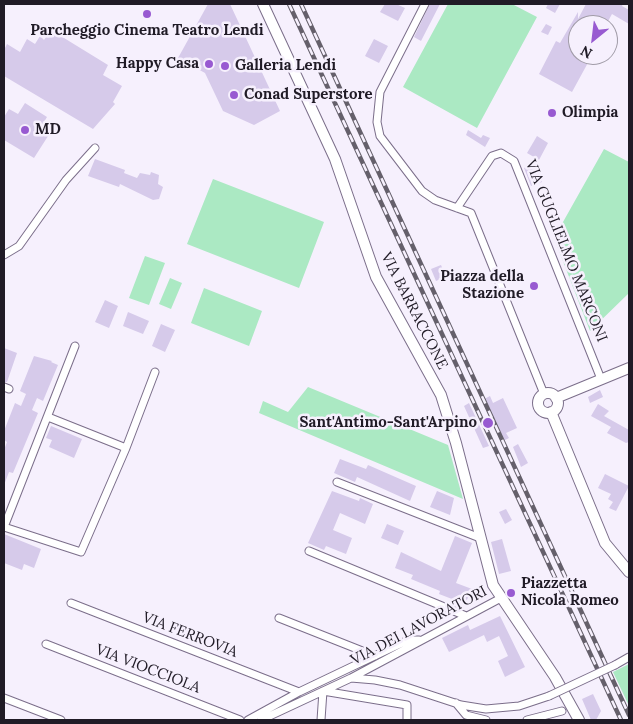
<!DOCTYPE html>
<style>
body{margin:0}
#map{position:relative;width:633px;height:724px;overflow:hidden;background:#f6f0fd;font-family:Lora,serif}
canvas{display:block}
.frame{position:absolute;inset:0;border:5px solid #201b26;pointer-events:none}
.north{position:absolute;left:568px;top:15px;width:50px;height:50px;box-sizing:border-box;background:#f6f0fd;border:1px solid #a09ba7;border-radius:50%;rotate:209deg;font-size:14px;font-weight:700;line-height:20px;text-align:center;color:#201b26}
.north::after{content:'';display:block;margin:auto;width:18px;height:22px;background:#985ad1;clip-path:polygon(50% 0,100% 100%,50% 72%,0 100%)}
</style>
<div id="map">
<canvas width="633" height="724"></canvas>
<div class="frame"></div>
<div class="north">N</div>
</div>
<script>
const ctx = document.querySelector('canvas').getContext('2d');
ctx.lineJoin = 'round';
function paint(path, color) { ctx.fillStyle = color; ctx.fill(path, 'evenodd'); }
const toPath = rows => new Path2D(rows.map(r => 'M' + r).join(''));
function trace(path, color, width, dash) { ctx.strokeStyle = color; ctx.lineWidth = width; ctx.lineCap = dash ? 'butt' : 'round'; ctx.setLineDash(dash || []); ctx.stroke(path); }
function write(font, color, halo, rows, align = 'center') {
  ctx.font = font + ' Lora,serif'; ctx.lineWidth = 5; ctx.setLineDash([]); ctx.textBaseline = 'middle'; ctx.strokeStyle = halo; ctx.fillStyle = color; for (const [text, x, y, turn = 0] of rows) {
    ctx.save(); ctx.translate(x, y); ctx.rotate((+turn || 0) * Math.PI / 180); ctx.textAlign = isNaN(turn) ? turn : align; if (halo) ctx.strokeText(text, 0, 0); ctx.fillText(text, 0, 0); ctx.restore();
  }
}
const green = toPath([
 [448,4,512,4,537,17,477,128,403,87],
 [604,149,629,162,629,293,590,331,554,238],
 [213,179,324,222,299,288,187,244],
 [145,256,165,263,149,305,129,298],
 [170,278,182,283,171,309,159,304],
 [204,288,262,311,249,346,191,323],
 [308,387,448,445,463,499,259,413,263,401,288,412],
 [629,664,629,706,613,672]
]);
const building = toPath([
 [208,4,230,4,280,111,254,125,223,111,205,73,178,58],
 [385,4,396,4,405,8,398,21,380,12],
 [430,4,440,4,421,41,414,37],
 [548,4,560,4,555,13,546,8],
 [586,4,623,4,622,6,629,10,629,24,612,14,606,25,578,25,578,55,589,55,588,58,590,59,572,92,539,74,556,41,560,43,578,12,578,19],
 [546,24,552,27,548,35,541,32],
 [51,30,108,65,103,75,122,86,113,102,115,104,93,129,4,76,4,50,7,44,20,52,27,39,35,44,40,36,44,40],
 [374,39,388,46,379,63,365,56],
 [25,103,47,117,41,127,50,133,34,158,4,140,4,117,9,109,18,114],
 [468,130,481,138,483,135,490,138,485,147,466,135],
 [537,136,548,143,539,160,527,153],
 [95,159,125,170,124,173,137,178,140,173,150,175,151,172,159,175,158,184,163,187,159,199,153,200,120,184,119,187,88,176],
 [535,163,542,182,531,186,524,168],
 [441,265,446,277,436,281,431,269],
 [105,300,118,306,109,328,95,322],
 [128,312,149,321,143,334,123,326],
 [161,324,175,330,165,352,152,346],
 [4,348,17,353,7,382,4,382],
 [34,356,52,361,51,362,58,365,43,401,37,398,32,410,38,413,13,473,9,472,4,485,4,450,7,442,4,440,4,431,15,403,21,406,26,394,20,391],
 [600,390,603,397,590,403,588,397],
 [490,396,493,403,503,398,517,428,506,433,509,438,503,441,484,399],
 [469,403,489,446,483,448,464,406],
 [598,404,609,411,604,416,629,430,629,442,626,443,607,433,611,427,591,416],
 [51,426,82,439,74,458,49,447,52,440,46,438],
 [518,444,528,463,521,467,513,447],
 [340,459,366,469,368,465,416,486,410,501,357,477,355,482,334,473],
 [605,474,629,486,616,511,609,508,613,502,608,499,611,494,598,488],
 [332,491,359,501,360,498,373,504,365,524,340,513,333,530,352,538,346,554,326,546,324,550,308,543],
 [437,491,454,498,450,515,430,507],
 [506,509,512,520,505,524,499,512],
 [387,524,404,531,398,545,381,538],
 [4,534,41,549,34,568,24,564,22,570,4,563],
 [455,536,472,543,456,583,472,589,465,604,439,594,440,591,411,579,413,575,395,568,401,552,441,571],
 [502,539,511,571,499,574,491,542],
 [500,616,525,667,505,677,498,661,508,656,499,636,487,642,484,635,449,652,442,638,468,625,470,630],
 [593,694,601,711,596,720,591,720,582,699]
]);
const street = toPath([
 [425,4,380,92,377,122,380,136,422,191,435,200,471,213,544,394],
 [457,208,492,156,501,153,514,161,601,379],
 [4,255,19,246,66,180,95,148],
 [4,387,9,389],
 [48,417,126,448],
 [337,482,480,538],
 [4,527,81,552,126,448,155,372],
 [4,527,75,346],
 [309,551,466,616],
 [71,603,299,692],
 [279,618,375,656],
 [46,644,240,720],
 [615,665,629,657],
 [351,678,375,680,400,685,461,705,486,709,519,706,549,696],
 [4,698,61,720],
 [456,703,466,715,486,720],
 [248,720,299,692,408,640,419,640],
 [261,720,351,678,501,598],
 [321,720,323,691,407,705,407,720],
 [527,720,562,711]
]);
const secondary = toPath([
 [263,4,335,159,376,277,441,395,456,443,493,585,555,677,579,720],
 '538 403a10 10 0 1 1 20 0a10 10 0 1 1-20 0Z',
 [556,398,629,368],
 [551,412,605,543,629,572]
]);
const rail = toPath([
 [289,4,621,720],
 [301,4,629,715]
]);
const streetBridge = toPath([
 [549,696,615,665]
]);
const markers = [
 [147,14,5,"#985ad1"],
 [209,64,5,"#985ad1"],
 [225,66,5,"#985ad1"],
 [234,95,5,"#985ad1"],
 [552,113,5,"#985ad1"],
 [25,130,5,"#985ad1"],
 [534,286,5,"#985ad1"],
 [488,423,6,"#985ad1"],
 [511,593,5,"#985ad1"]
];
const poiNames = [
 ["Parcheggio Cinema Teatro Lendi",147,31,"center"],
 ["Happy Casa",199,64,"right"],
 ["Galleria Lendi",235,66],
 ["Conad Superstore",244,95],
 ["Olimpia",562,113],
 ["MD",35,130],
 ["Piazza della",524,277,"right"],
 ["Stazione",524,294,"right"],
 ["Sant'Antimo-Sant'Arpino",477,423,"right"],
 ["Piazzetta",521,584],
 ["Nicola Romeo",521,601]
];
const streetNames = [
 ["VIA GUGLIELMO MARCONI",566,251,68],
 ["VIA BARRACCONE",414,311,63],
 ["VIA DEI LAVORATORI",419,626,-28],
 ["VIA FERROVIA",190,635,21],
 ["VIA VIOCCIOLA",148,669,21]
];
paint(green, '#abe9c3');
paint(building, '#d6caea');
trace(street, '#7b6e8a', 9);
trace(secondary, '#7b6e8a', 12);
trace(street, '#fff', 7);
trace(secondary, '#fff', 10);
trace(rail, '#65606b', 4.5);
trace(rail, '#f6f0fd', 2.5, [8]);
trace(streetBridge, '#7b6e8a', 9, []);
trace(streetBridge, '#fff', 7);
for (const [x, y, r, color] of markers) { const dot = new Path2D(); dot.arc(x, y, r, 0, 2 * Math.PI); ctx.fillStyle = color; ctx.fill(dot); trace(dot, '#f6f0fd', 2); }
write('bold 15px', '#201b26', '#f6f0fd', poiNames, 'left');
write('15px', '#201b26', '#f6f0fd', streetNames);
</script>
